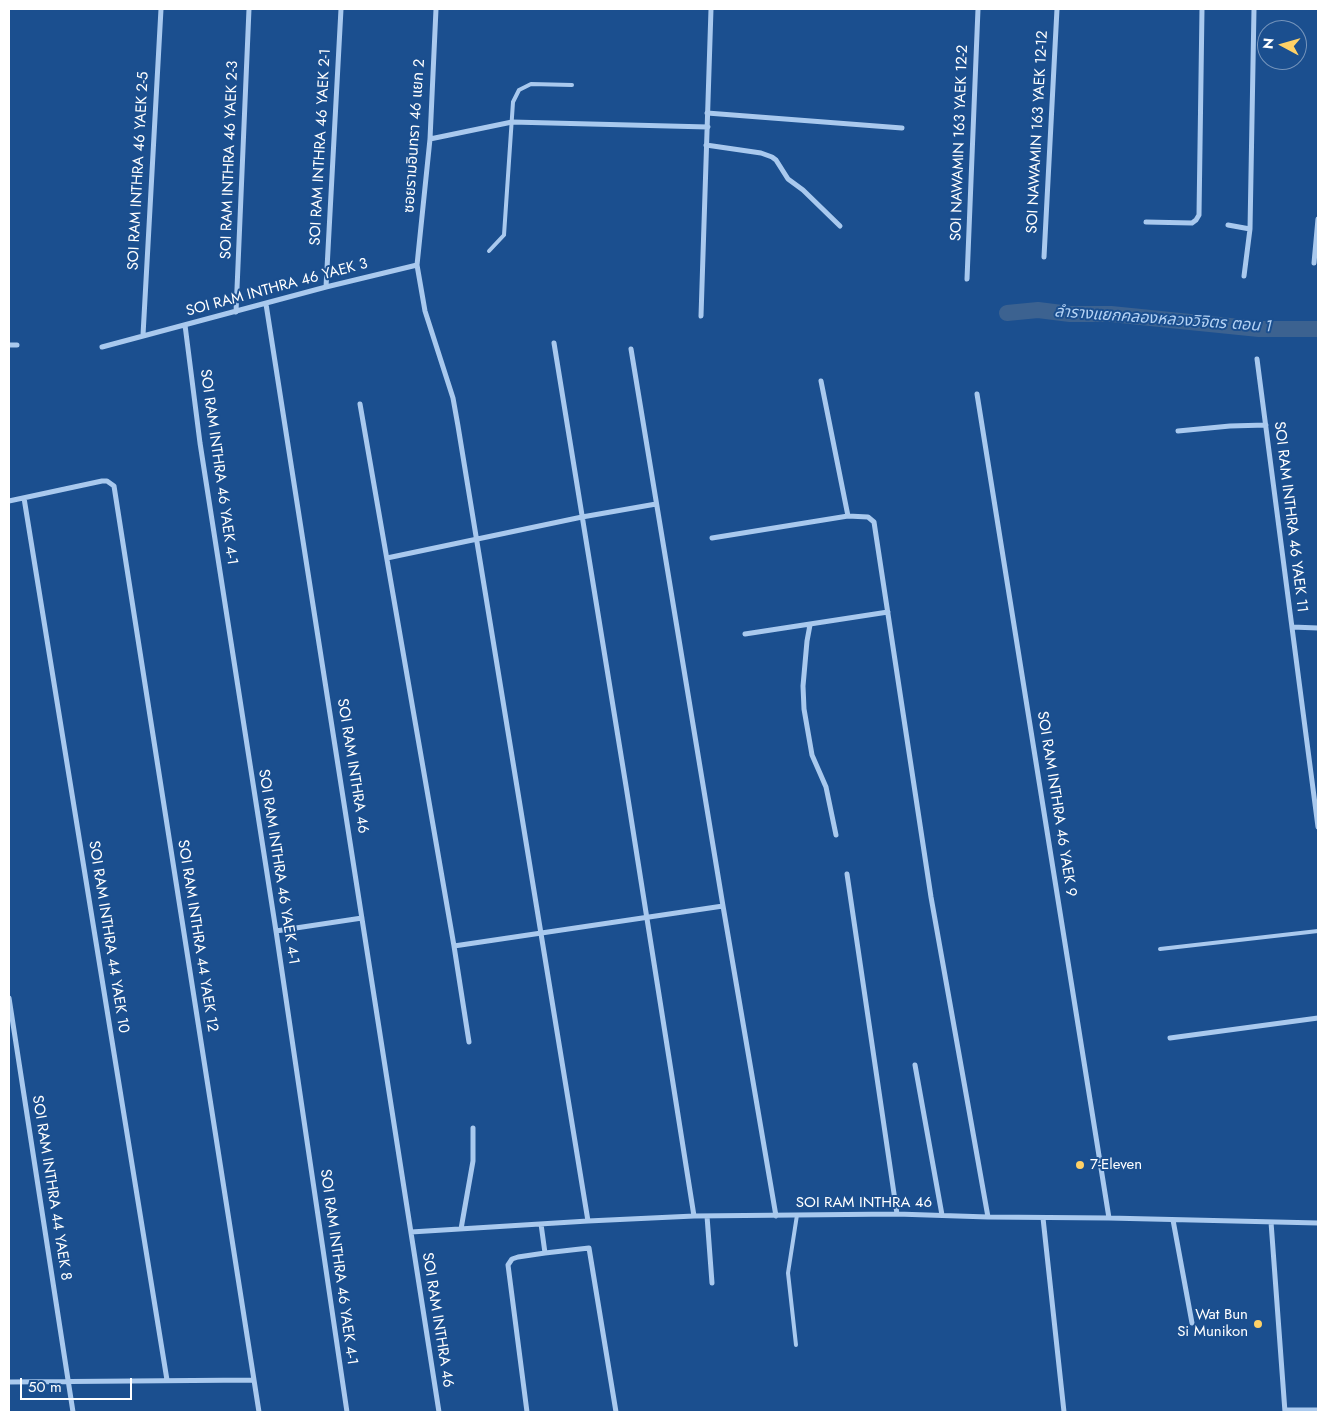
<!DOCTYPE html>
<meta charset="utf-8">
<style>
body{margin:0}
#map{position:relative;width:1327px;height:1421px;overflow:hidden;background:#1b4f8f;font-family:Jost,sans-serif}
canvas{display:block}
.frame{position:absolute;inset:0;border:10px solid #fff;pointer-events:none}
.north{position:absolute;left:1257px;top:20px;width:50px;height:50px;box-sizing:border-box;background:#1b4f8f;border:1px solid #7695bc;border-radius:50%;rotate:276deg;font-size:14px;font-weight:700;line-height:20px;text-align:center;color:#fff}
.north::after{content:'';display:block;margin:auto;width:18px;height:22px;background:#ffd166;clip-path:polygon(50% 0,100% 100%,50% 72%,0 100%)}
.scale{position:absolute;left:20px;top:1378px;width:112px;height:22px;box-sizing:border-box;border:2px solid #fff;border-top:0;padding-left:6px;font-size:15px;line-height:18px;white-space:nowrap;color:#fff;-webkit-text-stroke:4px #1b4f8f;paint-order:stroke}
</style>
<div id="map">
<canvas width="1327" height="1421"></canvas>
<div class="frame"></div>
<div class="north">N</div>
<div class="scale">50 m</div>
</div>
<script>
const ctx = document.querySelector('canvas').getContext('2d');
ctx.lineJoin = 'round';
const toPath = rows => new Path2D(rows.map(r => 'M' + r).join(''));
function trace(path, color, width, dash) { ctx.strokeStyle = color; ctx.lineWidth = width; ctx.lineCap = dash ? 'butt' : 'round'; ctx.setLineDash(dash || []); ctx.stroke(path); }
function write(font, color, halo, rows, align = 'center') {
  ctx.font = font + ' Jost,"Noto Sans Thai",sans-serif'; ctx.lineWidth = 4; ctx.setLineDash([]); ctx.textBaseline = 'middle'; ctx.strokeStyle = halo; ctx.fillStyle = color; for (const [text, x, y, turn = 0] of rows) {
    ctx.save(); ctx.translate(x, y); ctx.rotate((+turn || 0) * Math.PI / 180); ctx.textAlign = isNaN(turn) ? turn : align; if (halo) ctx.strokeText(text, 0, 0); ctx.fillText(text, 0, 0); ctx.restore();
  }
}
const canal = toPath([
 [1007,313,1038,310,1070,314,1111,314,1259,329,1318,329]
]);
const lane = toPath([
 [489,251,504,235,513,102,519,90,531,84,572,85],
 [1160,949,1318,931],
 [796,1345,788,1273,797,1215]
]);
const street = toPath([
 [436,9,430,139,417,265,425,311,453,398,458,426,588,1221],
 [707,113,902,128],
 [430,139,512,122,708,127],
 [706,145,761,153,772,157,776,160,788,179,803,190,840,226],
 [1146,222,1192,223,1196,220,1199,215,1202,9],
 [1228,225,1250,229],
 [1044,257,1057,9],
 [1314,263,1318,219],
 [1244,276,1250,229,1254,9],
 [967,279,978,9],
 [326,287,341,9],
 [266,304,439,1412],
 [236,312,249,9],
 [701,316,711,9],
 [185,325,200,443,276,931,347,1412],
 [143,335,161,9],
 [554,343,626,786,694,1216],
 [9,345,17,345],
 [102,347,326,287,417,265],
 [631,349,723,906,776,1216],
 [1257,359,1318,827],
 [821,381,848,516],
 [977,394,1109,1218],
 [360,404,454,946,469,1042],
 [1178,431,1230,426,1266,425],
 [24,498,167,1380],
 [9,501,102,481,107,481,114,486,259,1412],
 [712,538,848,516,868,517,874,522,931,897,988,1217],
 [387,558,582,517,656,504],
 [810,625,807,641,803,686,804,709,812,755,826,787,836,835],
 [1292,627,1318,628],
 [745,634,888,612],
 [847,874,897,1214],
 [276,931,362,918],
 [454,946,723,906],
 [9,998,73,1412],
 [1170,1038,1318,1018],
 [915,1065,942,1215],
 [707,1216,712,1283],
 [1043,1218,1064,1412],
 [1173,1220,1192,1323],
 [1271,1222,1285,1412],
 [461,1229,473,1161,473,1128],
 [411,1232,588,1221,694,1216,897,1214,988,1217,1109,1218,1318,1223],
 [545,1253,589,1248,616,1412],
 [9,1382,254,1380],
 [1285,1410,1318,1410],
 [527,1412,508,1265,512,1259,518,1257,545,1253,541,1224]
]);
const markers = [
 [1080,1165,5,"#ffd166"],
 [1258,1324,5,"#ffd166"]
];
const streetNames = [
 ["SOI NAWAMIN 163 YAEK 12-12",1038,132,-87],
 ["ซอยรามอินทรา 46 แยก 2",415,136,-86],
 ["SOI NAWAMIN 163 YAEK 12-2",960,143,-88],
 ["SOI RAM INTHRA 46 YAEK 2-1",321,147,-87],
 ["SOI RAM INTHRA 46 YAEK 2-3",230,160,-88],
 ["SOI RAM INTHRA 46 YAEK 2-5",139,171,-87],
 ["SOI RAM INTHRA 46 YAEK 3",277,288,-15],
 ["SOI RAM INTHRA 46 YAEK 4-1",218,467,82],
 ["SOI RAM INTHRA 46 YAEK 11",1290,517,83],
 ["SOI RAM INTHRA 46",352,766,81],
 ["SOI RAM INTHRA 46 YAEK 9",1056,804,81],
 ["SOI RAM INTHRA 46 YAEK 4-1",278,867,81],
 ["SOI RAM INTHRA 44 YAEK 12",197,936,81],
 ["SOI RAM INTHRA 44 YAEK 10",108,937,81],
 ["SOI RAM INTHRA 44 YAEK 8",51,1188,81],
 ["SOI RAM INTHRA 46",864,1203],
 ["SOI RAM INTHRA 46 YAEK 4-1",338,1267,82],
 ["SOI RAM INTHRA 46",437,1320,81]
];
const poiNames = [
 ["7-Eleven",1090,1165],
 ["Wat Bun",1248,1315,"right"],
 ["Si Munikon",1248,1332,"right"]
];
const waterNames = [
 ["ลำรางแยกคลองหลวงวิจิตร ตอน 1",1163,320,4]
];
trace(canal, '#3c6290', 16);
trace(lane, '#a9c9ee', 4);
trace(street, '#a9c9ee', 5);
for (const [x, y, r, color] of markers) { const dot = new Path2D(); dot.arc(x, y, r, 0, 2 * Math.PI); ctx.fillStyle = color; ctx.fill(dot); trace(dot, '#1b4f8f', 2); }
write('15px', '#fff', '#1b4f8f', streetNames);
write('15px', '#fff', '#1b4f8f', poiNames, 'left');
write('italic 16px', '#b5d3f5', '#1b4f8f', waterNames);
</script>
